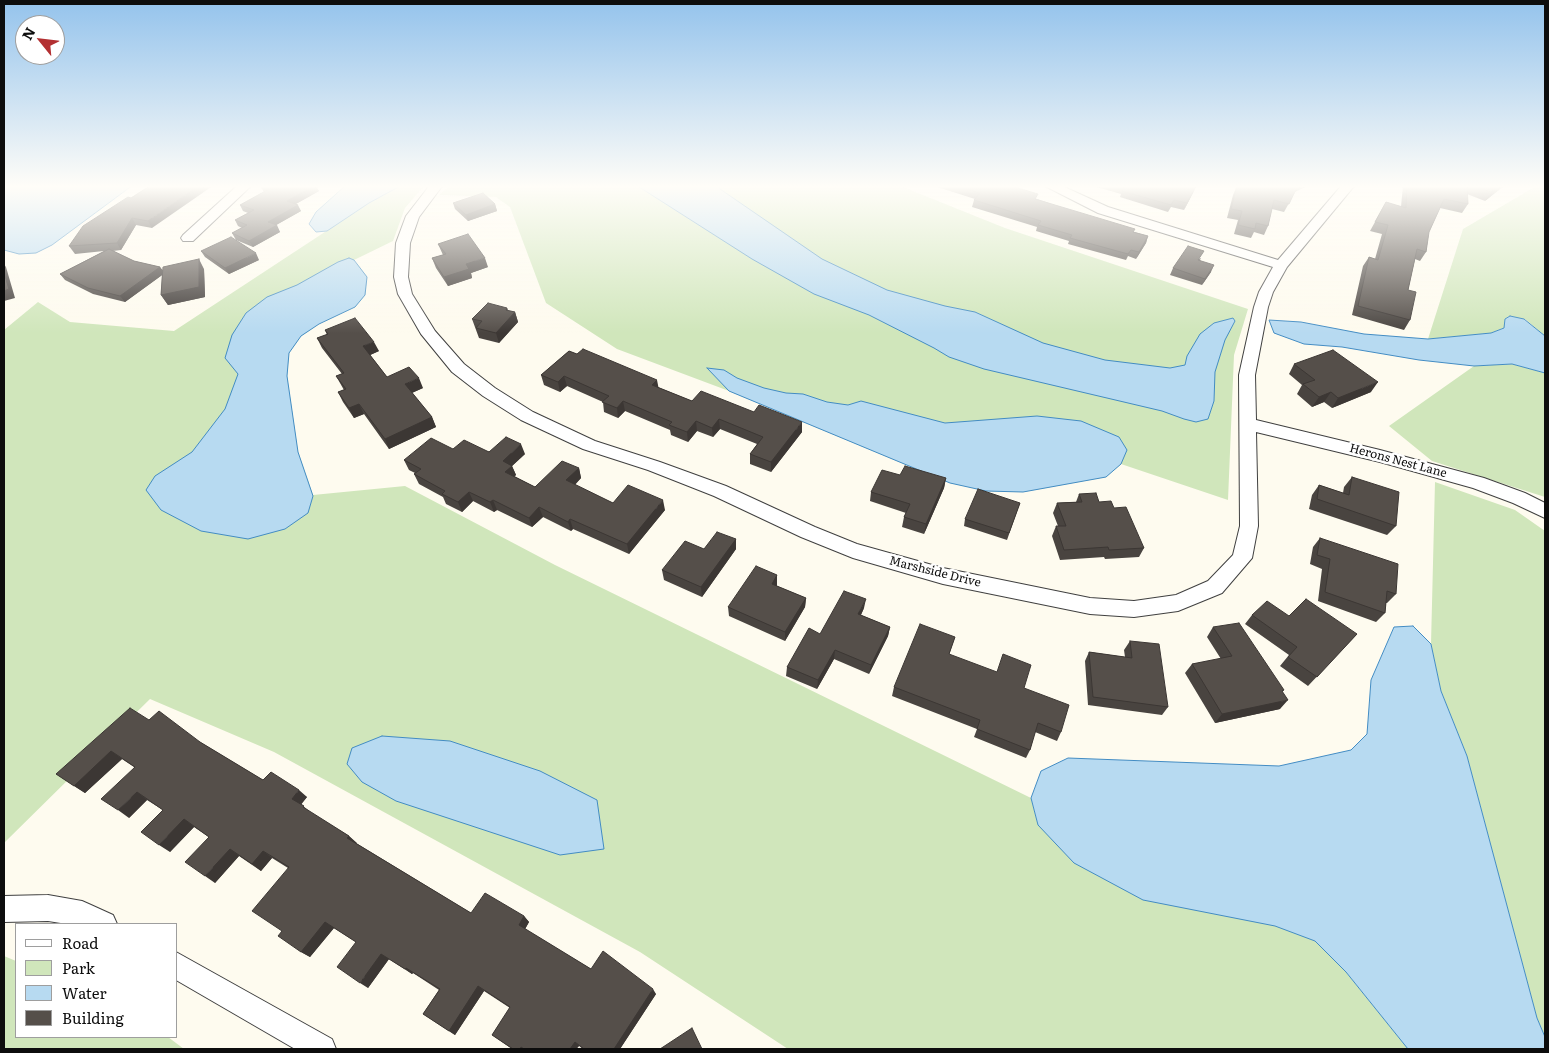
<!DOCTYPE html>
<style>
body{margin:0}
#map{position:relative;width:1549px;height:1053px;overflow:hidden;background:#fefbef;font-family:Literata,serif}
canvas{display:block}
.frame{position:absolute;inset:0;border:5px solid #0d0d0d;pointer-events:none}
.legend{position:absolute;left:15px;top:923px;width:162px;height:115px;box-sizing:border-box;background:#fff;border:1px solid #9e9e9e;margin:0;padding:6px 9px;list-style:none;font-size:15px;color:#0d0d0d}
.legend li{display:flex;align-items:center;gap:10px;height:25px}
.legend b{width:25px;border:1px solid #9e9e9e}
.north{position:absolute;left:15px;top:15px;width:50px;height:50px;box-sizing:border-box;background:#fff;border:1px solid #9e9e9e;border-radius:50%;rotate:299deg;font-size:14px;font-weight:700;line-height:20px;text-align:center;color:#0d0d0d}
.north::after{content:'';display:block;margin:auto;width:18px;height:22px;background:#b33032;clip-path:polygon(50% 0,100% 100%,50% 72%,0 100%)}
</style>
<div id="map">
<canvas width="1549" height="1053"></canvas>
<div class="frame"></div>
<ul class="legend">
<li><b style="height:6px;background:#fff"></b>Road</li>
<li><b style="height:14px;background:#d0e6bb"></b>Park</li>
<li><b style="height:14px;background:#b7daf1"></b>Water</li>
<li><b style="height:14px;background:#554f4a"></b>Building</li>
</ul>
<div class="north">N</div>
</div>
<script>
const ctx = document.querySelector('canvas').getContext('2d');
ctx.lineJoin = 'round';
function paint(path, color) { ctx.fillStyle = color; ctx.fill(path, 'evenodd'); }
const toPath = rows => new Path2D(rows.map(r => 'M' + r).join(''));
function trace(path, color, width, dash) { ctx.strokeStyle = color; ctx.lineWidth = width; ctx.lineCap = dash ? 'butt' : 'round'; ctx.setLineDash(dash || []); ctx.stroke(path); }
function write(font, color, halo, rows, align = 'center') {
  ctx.font = font + ' Literata,serif'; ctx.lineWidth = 5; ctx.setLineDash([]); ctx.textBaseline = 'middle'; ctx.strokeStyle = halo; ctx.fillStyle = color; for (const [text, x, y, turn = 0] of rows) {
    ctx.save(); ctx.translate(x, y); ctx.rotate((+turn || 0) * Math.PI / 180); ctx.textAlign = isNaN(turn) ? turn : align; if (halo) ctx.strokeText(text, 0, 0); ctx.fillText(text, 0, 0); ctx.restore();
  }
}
const green = toPath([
 [402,185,425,185,405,208,393,241,354,260,367,277,365,295,355,307,319,324,301,336,289,353,287,376,298,452,313,495,405,486,555,565,1031,798,1038,825,1315,941,1346,972,1408,1049,788,1049,640,952,274,752,150,699,4,843,4,330,38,302,70,322,174,331,369,203],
 [451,185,898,185,1005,228,1248,309,1234,355,1228,500,1121,464,1106,477,1023,492,986,491,950,483,729,391,617,349,546,303,510,207,496,197,439,195],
 [1538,185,1545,185,1545,336,1525,319,1491,333,1428,339,1463,229],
 [1512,364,1545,373,1545,497,1432,461,1389,426,1474,366],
 [1435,482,1515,510,1545,531,1545,1037,1537,1018,1467,756,1441,691,1431,644],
 [4,956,16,961,16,1037,168,1037,184,1049,4,1049]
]);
const water = toPath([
 [4,185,133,185,52,245,36,253,19,254,4,250,4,185],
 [346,185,402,185,369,203,327,231,316,232,309,224,316,212,346,185],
 [636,185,718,185,720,189,822,259,887,290,945,306,975,312,1043,343,1105,360,1170,368,1185,365,1187,356,1200,334,1214,323,1233,318,1235,321,1225,340,1215,372,1214,401,1208,419,1196,422,1184,419,1162,411,984,369,949,357,934,348,869,315,814,294,752,259,636,185],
 [349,258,354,260,367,277,365,295,355,307,319,324,301,336,289,353,287,376,298,452,313,496,308,513,285,529,248,539,201,531,161,510,146,490,155,476,192,452,225,409,238,374,225,358,232,335,246,313,267,297,297,285,338,262,349,258],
 [1510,316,1524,319,1545,336,1545,373,1512,364,1474,366,1419,360,1342,347,1304,344,1274,333,1269,320,1301,322,1364,334,1428,339,1491,333,1504,328,1505,319,1510,316],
 [707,368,724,370,737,378,764,388,786,393,803,394,827,402,848,405,861,401,945,423,1037,416,1081,421,1119,437,1127,450,1121,464,1106,477,1023,492,986,491,950,483,729,391,707,368],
 [1413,626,1431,644,1441,691,1467,756,1537,1018,1545,1037,1545,1049,1408,1049,1346,972,1315,941,1275,926,1143,900,1074,863,1038,825,1031,798,1041,771,1068,758,1279,766,1351,750,1367,734,1371,680,1394,627,1413,626],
 [382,736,450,741,540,771,597,800,604,849,560,855,396,801,362,782,347,764,352,748,382,736]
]);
const street = toPath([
 [238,185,252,185,193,241,183,241,181,238,183,235,238,185],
 [430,185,443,185,419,217,410,243,408,277,412,294,435,331,464,364,495,388,533,412,595,441,660,462,726,486,815,527,857,544,943,568,1090,598,1134,601,1176,595,1208,581,1233,555,1240,526,1239,375,1254,307,1259,292,1273,267,1098,213,1043,185,1060,185,1108,207,1278,260,1342,185,1355,185,1287,267,1273,292,1268,307,1255,375,1256,420,1380,450,1484,478,1525,493,1545,503,1545,518,1513,503,1473,488,1380,462,1256,432,1258,526,1252,558,1222,593,1178,611,1134,617,1090,614,943,584,853,558,801,537,714,496,648,470,583,449,521,420,483,396,452,372,421,334,398,294,394,277,396,243,406,216,430,185],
 [48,895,82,901,91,905,113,915,117,924,67,924,48,921,4,922,4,896,48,895],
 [176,952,332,1039,336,1049,295,1049,176,980,176,952]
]);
const wall = toPath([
 [151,185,152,228,136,225,121,250,113,251,134,261,160,267,162,270,204,269,205,297,168,305,161,295,162,275,125,302,93,294,65,280,60,274,104,251,75,254,69,246,131,198],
 [931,185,1008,185,1037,199,1134,232,1148,236,1146,243,1136,259,1128,256,1126,260,1068,244,1069,241,1036,231,1037,227,972,207,974,200,975,199],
 [1090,185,1193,185,1196,186,1193,193,1184,210,1171,207,1168,212,1120,197,1121,194],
 [1403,185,1505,185,1485,201,1467,194,1468,204,1462,213,1440,208,1429,232,1426,252,1420,261,1415,259,1408,290,1410,320,1404,330,1352,315,1363,266,1369,257,1375,259,1382,234,1370,231,1386,202,1401,207],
 [260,186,317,188,319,191,296,204,301,211,276,225,280,232,253,247,236,240,232,233,242,228,238,226,235,220,248,213,243,211,240,205,264,192],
 [1237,186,1295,192,1284,212,1272,209,1268,226,1264,235,1254,232,1251,238,1234,234,1238,220,1227,218,1233,195],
 [453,203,495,204,497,211,468,221,455,209],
 [438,244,488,267,471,273,472,278,448,286,436,268,432,258,443,255],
 [201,251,259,260,229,274,205,257],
 [1201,258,1200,260,1211,272,1202,285,1170,275,1173,268],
 [507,308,508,311,515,312,518,322,499,343,479,338,472,319],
 [325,330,379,351,370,355,387,377,423,388,412,393,432,417,436,427,389,449,364,414,354,418,343,402,338,392,344,390,336,376,342,374,322,348,317,338,327,335],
 [569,351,692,401,802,432,771,472,750,464,750,454,757,444,720,429,713,437,697,431,688,442,671,435,670,430,625,411,618,418,604,412,603,402,567,386,560,392,544,385,541,375],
 [1294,364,1371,392,1332,408,1324,402,1312,407,1297,394,1302,385,1289,374],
 [453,449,525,454,512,466,516,475,514,476,535,487,579,468,581,478,575,485,613,503,665,510,629,554,573,529,571,531,543,517,532,527,497,510,494,512,473,501,462,512,446,504,443,497,419,484,414,474,415,473,409,470,404,460],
 [900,475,946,478,944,488,924,534,902,527,904,517,906,513,870,501,871,492],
 [1352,477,1396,526,1387,535,1309,509,1312,495,1319,485,1343,493,1344,487],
 [1079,494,1114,508,1144,548,1139,557,1105,559,1104,557,1060,560,1052,536,1056,526,1058,526,1053,513,1057,503,1076,502],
 [1020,503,1007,540,964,526,965,519],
 [1320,538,1396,594,1387,603,1386,603,1385,613,1376,622,1318,601,1322,569,1310,564,1313,547],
 [736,539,736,549,702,597,664,580,662,570,704,549],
 [777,575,777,586,806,598,805,607,785,641,729,616,728,607],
 [864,608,861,615,890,627,888,636,869,674,834,659,817,689,786,676,787,667,820,634],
 [1252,615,1289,616,1357,634,1308,686,1280,666,1289,655,1245,624],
 [1213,627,1284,690,1282,692,1280,709,1215,723,1185,673,1192,664,1221,659,1207,637],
 [955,637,949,655,1024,688,1061,732,1057,741,1035,732,1030,750,1026,758,974,737,977,729,892,696,894,687],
 [1130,641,1168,707,1162,715,1088,705,1085,661,1089,652,1125,657,1124,650],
 [149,720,200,742,263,780,307,797,301,804,310,812,349,836,356,843,471,913,524,916,529,922,525,929,591,969,656,994,620,1049,583,1049,579,1046,576,1049,512,1049,492,1035,510,1008,484,991,455,1035,423,1014,439,990,413,973,412,974,389,959,368,988,356,942,334,928,310,957,301,952,282,931,288,868,272,858,261,871,239,856,215,883,209,837,194,827,170,852,163,810,147,800,129,818,134,767,122,759,85,793,56,774]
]);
const shadedWall = toPath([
 [200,185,214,185,152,228,148,221],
 [312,185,321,185,317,188,319,191,290,207,287,201],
 [1298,185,1309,185,1295,192,1284,212],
 [1500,185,1505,185,1485,201,1491,192],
 [1196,186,1193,193,1184,210,1187,203],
 [495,204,497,211,468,221,466,215],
 [298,205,301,211,271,228,268,222],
 [132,218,136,225,121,250,117,243],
 [277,225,280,232,253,247,249,241],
 [1148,236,1146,243,1136,259,1139,252],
 [256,253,259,260,229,274,225,268],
 [485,258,488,267,471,273,472,278,448,286,444,277,466,264],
 [199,259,204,269,205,297,168,305,161,295],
 [4,264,6,267,15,298,4,301],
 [1214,265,1211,272,1202,285,1205,279],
 [160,267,165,273,125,302,120,296],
 [507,308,510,318,515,312,518,322,499,343,496,333,506,310],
 [374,342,379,351,368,356,363,346],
 [564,376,567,386,560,392,558,382],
 [419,378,423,388,409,394,405,384],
 [657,380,659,390,652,385],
 [1378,382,1371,392,1332,408,1338,398],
 [1331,392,1324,402,1312,407,1319,397],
 [623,401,625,411,618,418,617,408],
 [359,404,364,414,354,418,349,408],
 [432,417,436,427,389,449,385,439],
 [719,419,720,429,713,437,712,428],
 [696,421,697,431,688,442,687,432],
 [802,422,802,432,771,472,771,462],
 [521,444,525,454,512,466,516,475,509,482,503,461],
 [579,468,581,478,569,490,566,480],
 [946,478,944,488,924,534,926,524],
 [469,492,473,501,462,512,458,502],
 [493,500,497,510,494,512,490,502],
 [663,500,665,510,629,554,627,544],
 [539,507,543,517,532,527,529,518],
 [570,519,573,529,571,531,568,522],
 [736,539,736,549,702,597,701,587],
 [777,575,777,585,772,593,772,584],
 [806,598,805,607,785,641,785,632],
 [866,599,864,608,857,623,858,614],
 [890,627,888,636,869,674,871,665],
 [835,650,834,659,817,689,818,680],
 [1288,700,1280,709,1215,723,1222,714],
 [111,751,122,759,85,793,74,786],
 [299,790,307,797,300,806,292,799],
 [137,792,147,800,129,818,118,810],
 [184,819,194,827,170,852,159,845],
 [349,836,357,843,355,845,347,838],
 [230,849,239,856,215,883,205,876],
 [263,851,272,858,261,871,252,864],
 [524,916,529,922,524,931,519,925],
 [325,922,334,928,310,957,301,952],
 [381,954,389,959,368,988,360,983],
 [406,968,413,973,412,974,405,969],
 [478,986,484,991,455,1035,449,1031],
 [653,989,656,994,620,1049,614,1049],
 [575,1042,579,1046,576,1049,570,1049]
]);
const building = toPath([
 [151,185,200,185,148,221,132,218,117,243,69,246,83,226,128,197,131,198,151,185],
 [261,185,315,185,287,201,298,205,268,222,277,225,249,241,232,233,247,225,235,220,254,210,240,205,269,189,260,186,261,185],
 [954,185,1008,185,1038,194,1035,199,1135,229,1133,232,1148,236,1139,252,1131,250,1128,254,1070,238,1072,235,1038,225,1041,221,974,200,980,193,954,185],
 [1114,185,1193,185,1196,186,1187,203,1174,200,1171,205,1122,191,1124,188,1114,185],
 [1237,185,1298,185,1289,204,1274,200,1268,226,1256,223,1255,229,1238,225,1242,211,1231,209,1237,185],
 [1407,185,1467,185,1468,204,1444,199,1429,232,1426,252,1417,249,1408,290,1416,292,1410,320,1358,306,1369,257,1378,260,1388,225,1375,222,1386,202,1406,208,1407,185],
 [1473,185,1500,185,1491,192,1473,185],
 [483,193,495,204,466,215,453,203,483,193],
 [468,234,485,258,466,264,469,269,444,277,432,258,446,254,438,244,468,234],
 [231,237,256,253,225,268,201,251,231,237],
 [1188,246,1204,251,1198,260,1214,265,1205,279,1173,268,1188,246],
 [109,249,134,261,160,267,120,296,88,288,60,274,109,249],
 [199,259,199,287,161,295,163,267,199,259],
 [4,273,9,289,4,291,4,273],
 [488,303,507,308,506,310,515,312,496,333,476,328,482,321,472,319,488,303],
 [355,318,374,342,363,346,387,377,409,367,419,378,405,384,432,417,385,439,359,404,349,408,338,392,346,389,336,376,344,373,317,338,328,334,325,330,355,318],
 [583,349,657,380,652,385,692,401,701,391,754,412,759,405,802,422,771,462,750,454,763,437,719,419,712,428,696,421,687,432,669,425,672,422,623,401,617,408,602,402,609,396,564,376,558,382,541,375,569,351,577,354,583,349],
 [1333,350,1378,382,1338,398,1331,392,1319,397,1303,384,1315,380,1294,364,1333,350],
 [506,437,521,444,503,461,512,466,505,472,535,487,562,461,579,468,566,480,613,503,628,485,663,500,627,544,570,519,568,522,539,507,529,518,493,500,490,502,469,492,458,502,442,494,445,491,414,474,421,469,404,460,431,438,453,449,464,440,489,452,506,437],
 [905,466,946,478,926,524,904,517,910,504,871,492,882,470,900,475,905,466],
 [1352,477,1399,492,1396,526,1317,499,1319,485,1349,495,1352,477],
 [978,489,1020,503,1009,533,965,519,978,489],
 [1096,493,1099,502,1111,501,1114,508,1126,507,1144,548,1109,550,1108,547,1064,550,1056,526,1066,526,1057,503,1082,502,1079,494,1096,493],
 [717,532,736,539,701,587,662,570,685,541,704,549,717,532],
 [1320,538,1398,564,1396,594,1387,591,1385,613,1325,592,1330,559,1317,555,1320,538],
 [756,566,777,575,772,584,806,598,785,632,728,607,756,566],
 [844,591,866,599,858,614,890,627,871,665,835,650,818,680,787,667,809,628,820,634,844,591],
 [1306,599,1357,634,1317,677,1288,657,1297,647,1252,615,1267,601,1289,616,1306,599],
 [1239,623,1284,690,1282,691,1288,700,1222,714,1192,664,1232,656,1213,627,1239,623],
 [920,624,955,637,949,654,997,672,1003,654,1031,665,1024,688,1069,705,1061,732,1038,723,1030,750,977,729,980,720,894,687,920,624],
 [1130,641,1159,644,1168,707,1093,697,1089,652,1132,658,1130,641],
 [130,708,149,720,159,711,200,742,263,780,271,772,299,790,292,799,304,806,303,807,349,836,347,838,471,913,485,893,524,916,519,925,591,969,603,951,653,989,614,1049,584,1049,575,1042,570,1049,524,1049,521,1047,520,1049,513,1049,492,1035,510,1007,478,986,449,1031,423,1014,440,989,406,968,405,969,381,954,360,983,337,967,356,942,325,922,301,952,278,936,282,931,252,911,289,867,263,851,252,864,230,849,205,876,185,862,209,837,184,819,159,845,141,832,163,810,137,792,118,810,101,799,135,767,111,751,74,786,56,774,130,708],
 [692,1028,702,1049,660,1049,692,1028]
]);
const streetNames = [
 ["Herons Nest Lane",1398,461,15],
 ["Marshside Drive",935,572,14]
];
paint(green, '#d0e6bb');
paint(water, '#b7daf1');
trace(water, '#438cc3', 1);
trace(street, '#404040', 2);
paint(street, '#fff');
paint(wall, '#494440');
paint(shadedWall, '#3c3734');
paint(building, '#554f4a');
trace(building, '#3c3734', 1);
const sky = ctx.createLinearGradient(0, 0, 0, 333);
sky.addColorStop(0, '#94c3ec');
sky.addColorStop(0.56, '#fffdf8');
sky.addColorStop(1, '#fffdf800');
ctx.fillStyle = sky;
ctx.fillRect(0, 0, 1549, 333);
write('12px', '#0d0d0d', '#fff', streetNames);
</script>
